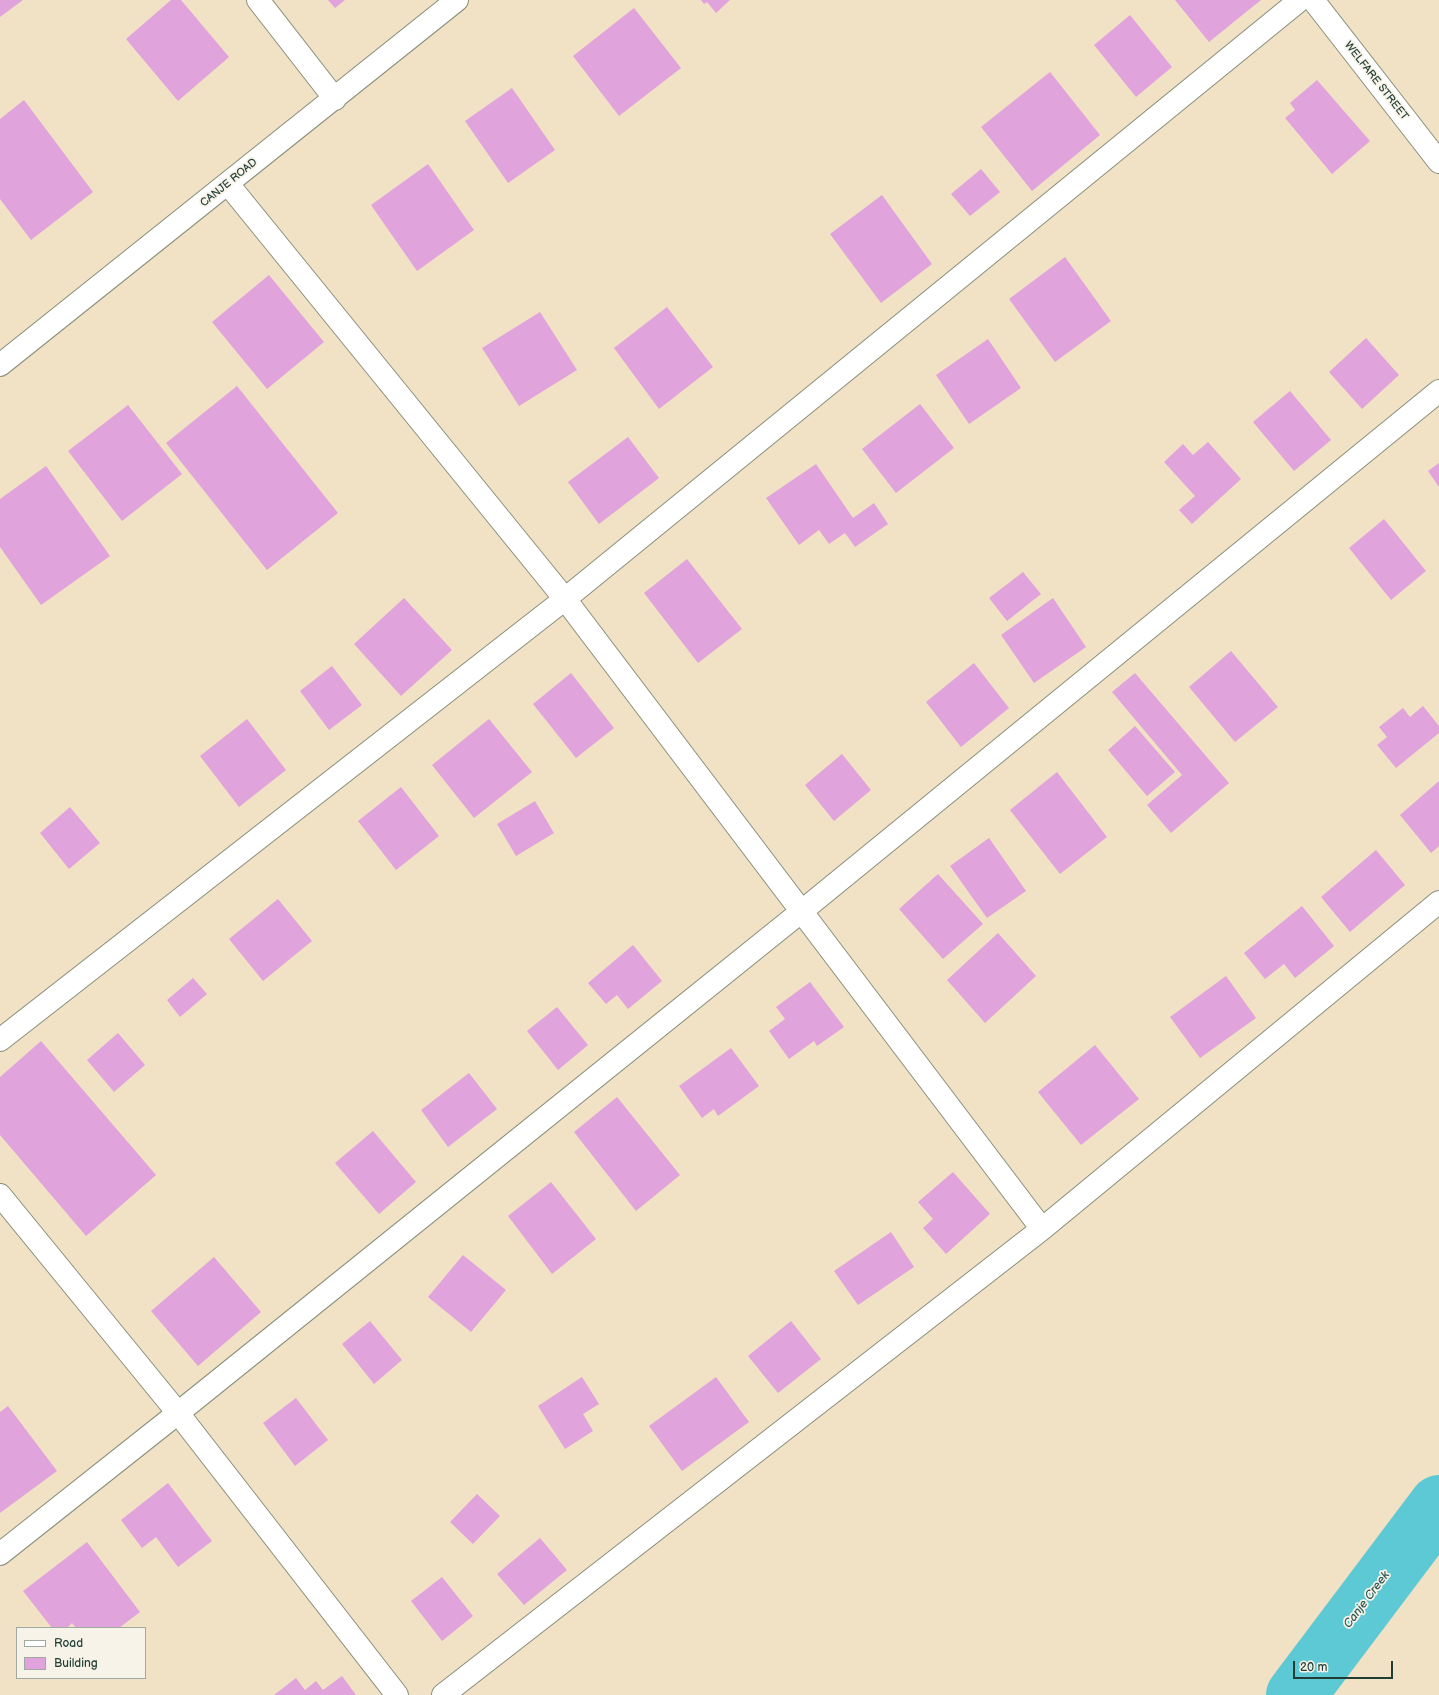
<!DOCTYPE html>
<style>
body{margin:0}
#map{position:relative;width:1439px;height:1695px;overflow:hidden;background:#f1e1c5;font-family:"Balsamiq Sans",sans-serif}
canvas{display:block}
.legend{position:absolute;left:16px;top:1627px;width:130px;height:52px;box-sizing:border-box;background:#f7f3e8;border:1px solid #a1aaa0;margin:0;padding:5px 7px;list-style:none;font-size:12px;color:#1f3d34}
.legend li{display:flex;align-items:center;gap:8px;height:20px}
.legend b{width:20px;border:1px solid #a1aaa0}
.scale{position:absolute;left:1293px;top:1661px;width:100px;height:18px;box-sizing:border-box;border:2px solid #1f3d34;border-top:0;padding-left:5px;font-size:12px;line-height:14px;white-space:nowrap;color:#1f3d34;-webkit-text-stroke:3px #f7f3e8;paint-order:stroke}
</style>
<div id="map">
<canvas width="1439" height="1695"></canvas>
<ul class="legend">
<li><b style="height:5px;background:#fff"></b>Road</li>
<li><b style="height:11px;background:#e1a3dc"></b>Building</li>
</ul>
<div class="scale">20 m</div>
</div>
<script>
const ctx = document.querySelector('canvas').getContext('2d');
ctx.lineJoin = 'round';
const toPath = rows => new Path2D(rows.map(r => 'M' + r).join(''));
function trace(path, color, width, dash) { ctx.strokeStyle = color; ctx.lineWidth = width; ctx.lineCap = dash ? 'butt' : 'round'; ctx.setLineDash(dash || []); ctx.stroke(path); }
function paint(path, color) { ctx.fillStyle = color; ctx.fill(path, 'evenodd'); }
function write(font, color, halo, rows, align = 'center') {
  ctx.font = font + ' "Balsamiq Sans",sans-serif'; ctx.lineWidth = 3.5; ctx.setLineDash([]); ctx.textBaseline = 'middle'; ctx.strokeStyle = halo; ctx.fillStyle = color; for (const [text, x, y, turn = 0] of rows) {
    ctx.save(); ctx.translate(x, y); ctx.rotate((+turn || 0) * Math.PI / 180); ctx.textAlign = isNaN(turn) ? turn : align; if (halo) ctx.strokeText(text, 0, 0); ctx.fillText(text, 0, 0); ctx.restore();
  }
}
const river = toPath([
 [1296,1695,1439,1505]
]);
const building = toPath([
 [0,0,23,0,0,17],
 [171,0,181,0,229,57,178,101,126,39],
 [328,0,345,0,335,8],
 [701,0,730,0,716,13,707,2,704,4],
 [1175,0,1261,0,1209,42],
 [634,8,681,68,619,116,573,56],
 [1130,15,1172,67,1136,97,1094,45],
 [1050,72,1100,135,1032,191,981,127],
 [1317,80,1370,141,1332,174,1285,118,1295,110,1290,103],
 [512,88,555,150,508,183,465,121],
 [24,100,93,192,31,240,0,199,0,119],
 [428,164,474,230,417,271,371,205],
 [981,169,1000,192,970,216,951,194],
 [882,195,932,264,881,303,830,234],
 [1065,257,1111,321,1055,362,1009,299],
 [269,275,324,342,267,389,212,322],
 [667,307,713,367,659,409,614,348],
 [540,312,577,370,519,406,482,348],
 [1366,338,1399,375,1362,409,1329,372],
 [988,339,1021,388,969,424,936,375],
 [237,386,338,513,267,570,166,443],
 [1290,391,1331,440,1294,471,1253,422],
 [920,404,954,448,896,493,862,449],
 [128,405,182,474,122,521,68,451],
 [628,437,659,478,599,524,568,482],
 [1208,442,1241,479,1192,524,1179,510,1195,496,1164,462,1183,444,1193,455],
 [1439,463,1439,487,1428,471],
 [816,464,853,518,874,503,888,524,855,547,845,533,829,544,819,530,799,545,766,498],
 [46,466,110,556,41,605,0,547,0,499],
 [1384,519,1426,571,1391,600,1349,548],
 [687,559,742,629,698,663,644,593],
 [1023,572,1041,594,1007,621,989,598],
 [404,598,452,650,401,696,354,644],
 [1053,598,1086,647,1034,683,1001,635],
 [1231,651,1278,707,1235,742,1189,687],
 [974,663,1009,708,961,747,926,702],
 [332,666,362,705,329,730,300,691],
 [571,673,614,728,576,758,533,704],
 [1135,673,1229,783,1171,833,1147,805,1182,775,1112,692],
 [1423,706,1439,726,1439,733,1396,768,1377,745,1387,737,1379,727,1403,708,1410,717],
 [247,719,286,770,239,807,200,756],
 [489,719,532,772,474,818,432,765],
 [1135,726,1175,772,1147,796,1108,750],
 [842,754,871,790,834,821,805,785],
 [1057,772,1107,837,1060,874,1010,810],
 [1439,781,1439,846,1431,853,1400,815],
 [401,787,439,836,396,870,358,821],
 [535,801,554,833,516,856,497,824],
 [70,807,100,843,69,869,40,833],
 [989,838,1026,891,987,918,950,866],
 [1376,850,1405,885,1350,932,1321,897],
 [938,874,983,924,943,959,899,909],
 [278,899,312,941,263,981,229,939],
 [1302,906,1334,946,1295,978,1284,964,1265,979,1244,953],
 [998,933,1036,976,985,1023,947,980],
 [633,945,662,981,628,1009,617,995,606,1004,588,983],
 [1226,976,1256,1018,1200,1058,1170,1017],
 [193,978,207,994,180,1017,167,1000],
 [810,982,844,1027,817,1046,814,1041,789,1059,769,1031,785,1019,776,1007],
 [557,1007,588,1045,558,1070,527,1031],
 [118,1033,145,1065,114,1092,87,1060],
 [41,1041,156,1175,86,1236,0,1135,0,1077],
 [1095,1045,1139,1099,1081,1145,1038,1092],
 [731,1048,759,1086,718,1116,714,1109,702,1118,679,1086],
 [469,1073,497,1109,448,1147,421,1110],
 [617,1097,680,1175,636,1211,574,1132],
 [373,1131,416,1182,379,1214,335,1163],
 [953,1172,990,1214,946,1254,923,1228,933,1219,918,1202],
 [551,1182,596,1239,552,1274,508,1216],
 [891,1232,914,1267,858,1305,834,1271],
 [463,1255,506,1290,471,1332,428,1297],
 [214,1257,261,1312,198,1366,151,1311],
 [370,1321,402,1360,374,1384,342,1344],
 [791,1321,821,1359,778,1393,748,1356],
 [582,1377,599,1404,583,1414,593,1431,565,1449,538,1406],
 [716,1377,749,1422,682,1471,649,1426],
 [296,1398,328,1440,295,1466,263,1423],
 [8,1406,57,1471,0,1513,0,1412],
 [168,1483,212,1541,178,1567,156,1537,142,1548,121,1520],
 [477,1494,500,1516,473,1544,450,1522],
 [540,1538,567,1570,524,1605,497,1574],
 [87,1542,140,1612,119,1628,76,1628,72,1623,67,1628,52,1628,23,1591],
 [442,1577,473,1616,442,1641,411,1601],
 [342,1676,356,1695,274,1695,296,1678,305,1690,316,1681,323,1690]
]);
const minor = toPath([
 [258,0,335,99],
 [1313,0,1439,162],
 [228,184,565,599,1042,1229],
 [0,365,457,0],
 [0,1040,565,599,1300,0],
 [0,1195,178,1413,397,1695],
 [0,1554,178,1413,802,911,1439,391],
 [443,1695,1042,1229,1439,902]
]);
const streetNames = [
 ["WELFARE STREET",1376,81,52],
 ["CANJE ROAD",229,183,-39]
];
const waterNames = [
 ["Canje Creek",1367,1600,-53]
];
trace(river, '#5dc9d5', 60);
paint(building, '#e1a3dc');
trace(minor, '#888f7c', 24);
trace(minor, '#fff', 22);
write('11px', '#1f3d34', '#f7f3e8', streetNames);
write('italic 12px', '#2b5954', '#f7f3e8', waterNames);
</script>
